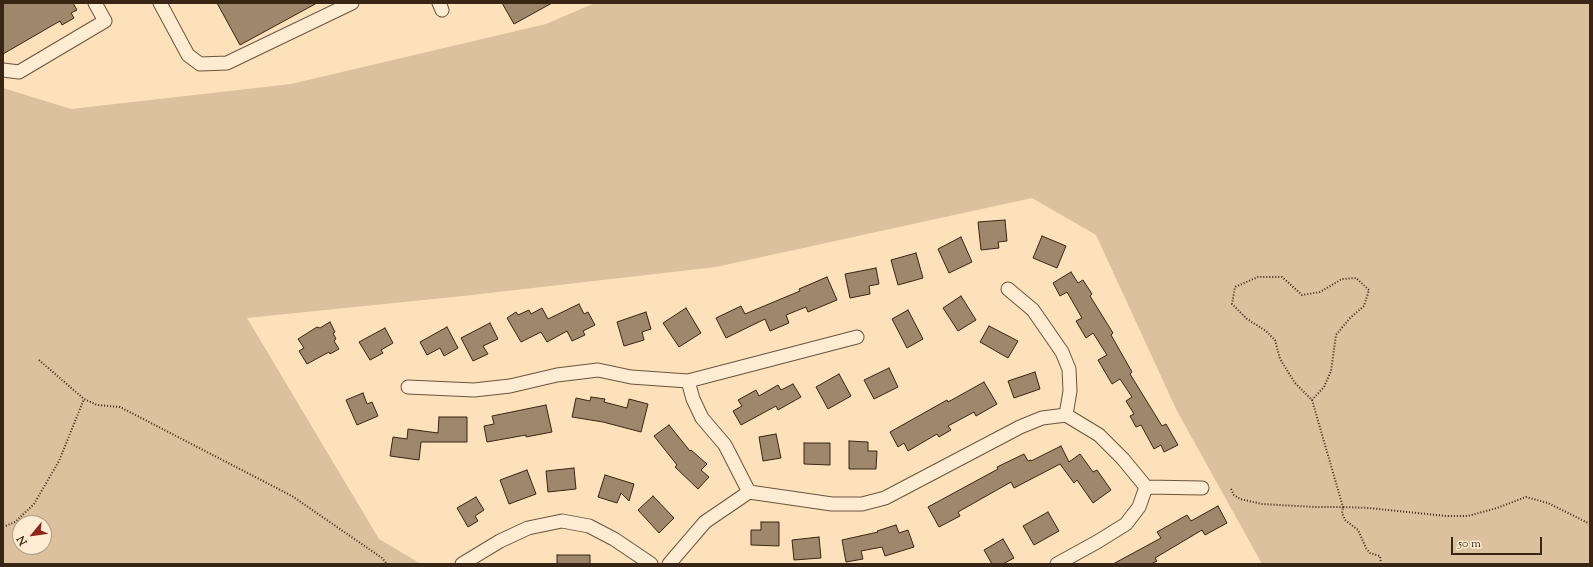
<!DOCTYPE html>
<style>
body{margin:0}
#map{position:relative;width:1593px;height:567px;overflow:hidden;background:#fce1ba;font-family:"Sorts Mill Goudy",serif}
canvas{display:block}
.frame{position:absolute;inset:0;border:4px solid #392514;pointer-events:none}
.north{position:absolute;left:12px;top:515px;width:40px;height:40px;box-sizing:border-box;background:#fdecd2;border:1px solid #af9c86;border-radius:50%;rotate:241deg;font-size:11px;font-weight:700;line-height:16px;text-align:center;color:#392514}
.north::after{content:'';display:block;margin:auto;width:14px;height:18px;background:#8f2418;clip-path:polygon(50% 0,100% 100%,50% 72%,0 100%)}
.scale{position:absolute;left:1451px;top:537px;width:91px;height:18px;box-sizing:border-box;border:2px solid #392514;border-top:0;padding-left:5px;font-size:12px;line-height:14px;white-space:nowrap;color:#392514;-webkit-text-stroke:3px #fdecd2;paint-order:stroke}
</style>
<div id="map">
<canvas width="1593" height="567"></canvas>
<div class="frame"></div>
<div class="north">N</div>
<div class="scale">50 m</div>
</div>
<script>
const ctx = document.querySelector('canvas').getContext('2d');
ctx.lineJoin = 'round';
function paint(path, color) { ctx.fillStyle = color; ctx.fill(path, 'evenodd'); }
const toPath = rows => new Path2D(rows.map(r => 'M' + r).join(''));
function trace(path, color, width, dash) { ctx.strokeStyle = color; ctx.lineWidth = width; ctx.lineCap = dash ? 'butt' : 'round'; ctx.setLineDash(dash || []); ctx.stroke(path); }
const green = toPath([
 [595,3,1590,3,1590,564,1262,564,1177,411,1096,235,1032,198,716,267,463,296,247,318,379,539,421,564,3,564,3,88,71,109,291,84,546,24],
 [20,523,44,523,44,547,20,547]
]);
const building = toPath([
 [3,3,73,3,77,10,71,13,74,18,62,25,60,21,3,54,3,3],
 [217,3,317,3,240,45,217,3],
 [502,3,552,3,514,24,502,3],
 [1005,220,1007,241,998,242,999,248,981,250,978,222,1005,220],
 [1042,236,1066,246,1057,268,1033,258,1042,236],
 [961,237,972,262,949,273,938,249,961,237],
 [916,253,923,278,898,285,891,260,916,253],
 [876,268,879,284,869,286,870,294,850,298,845,274,876,268],
 [1071,272,1078,283,1083,280,1092,294,1090,296,1113,333,1111,335,1132,372,1130,374,1162,426,1166,424,1178,445,1164,452,1161,445,1154,449,1141,425,1136,427,1130,416,1134,414,1126,401,1132,397,1120,379,1112,384,1098,360,1107,355,1093,333,1086,338,1076,321,1082,318,1067,292,1060,296,1053,283,1071,272],
 [827,277,837,300,808,312,806,307,786,315,789,323,770,331,765,319,726,338,716,318,741,306,745,314,800,291,799,289,827,277],
 [961,296,976,320,958,331,943,308,961,296],
 [579,304,584,314,588,312,595,325,583,331,585,335,572,341,567,331,547,342,541,332,521,342,507,318,516,312,518,315,529,310,531,314,542,308,548,319,579,304],
 [686,308,701,333,679,347,663,323,686,308],
 [908,310,923,339,907,348,892,319,908,310],
 [646,312,651,329,642,332,644,340,624,346,617,322,646,312],
 [330,322,335,332,333,333,336,339,334,341,339,349,330,354,329,352,307,364,299,351,304,348,298,339,317,327,320,328,330,322],
 [490,323,498,339,483,346,488,354,473,361,461,338,490,323],
 [989,326,1018,341,1008,358,980,342,989,326],
 [447,327,458,348,444,356,440,348,427,355,420,342,447,327],
 [385,328,393,343,381,350,383,353,370,360,359,342,385,328],
 [889,368,898,387,874,399,864,380,889,368],
 [1035,372,1040,389,1014,398,1008,381,1035,372],
 [839,374,851,396,828,409,816,387,839,374],
 [984,382,997,404,976,416,974,412,948,426,951,430,939,437,937,434,908,451,904,443,898,447,890,432,947,400,948,402,984,382],
 [793,384,801,397,778,410,776,406,741,425,733,411,742,406,738,400,756,390,759,396,778,385,781,390,793,384],
 [363,393,367,404,372,402,378,416,357,425,346,400,363,393],
 [591,397,605,399,604,402,627,408,629,399,648,404,641,432,603,422,572,417,576,398,590,401,591,397],
 [546,405,552,432,526,437,526,435,487,442,484,426,494,424,492,416,546,405],
 [439,417,467,417,467,442,421,442,419,460,390,456,393,437,407,439,408,429,438,433,439,417],
 [669,425,690,451,691,450,707,464,701,470,709,477,698,489,675,467,677,465,654,436,669,425],
 [776,434,781,458,763,461,759,437,776,434],
 [849,441,868,442,868,451,877,451,876,469,849,469,849,441],
 [804,443,830,443,830,465,804,464,804,443],
 [1061,446,1069,462,1080,454,1093,472,1097,470,1111,490,1093,503,1077,480,1074,483,1060,464,1014,488,1011,482,958,512,960,516,939,527,928,507,998,469,997,467,1024,454,1028,461,1031,460,1031,461,1061,446],
 [574,468,576,489,548,492,546,471,574,468],
 [527,470,536,494,509,504,500,480,527,470],
 [605,475,634,484,629,501,621,493,617,503,598,497,605,475],
 [653,496,674,518,659,533,638,510,653,496],
 [476,497,484,510,475,516,478,521,468,527,457,508,476,497],
 [1218,506,1227,523,1205,535,1202,530,1155,558,1157,561,1151,564,1113,564,1161,538,1157,532,1187,515,1191,521,1218,506],
 [1048,512,1059,531,1034,545,1023,526,1048,512],
 [761,522,779,522,779,546,751,545,751,530,761,530,761,522],
 [896,525,899,533,908,530,914,547,885,556,882,547,861,551,863,559,846,562,842,540,878,532,877,531,896,525],
 [819,537,821,558,794,560,792,540,819,537],
 [1003,539,1014,558,1003,564,992,564,984,550,1003,539],
 [557,555,590,555,590,564,557,564,557,555]
]);
const path = toPath([
 [39,360,84,399,97,405,120,407,292,496,382,558,387,564],
 [1231,489,1234,495,1240,499,1262,504,1315,507,1343,507,1312,400,1295,383,1280,359,1275,340,1266,331,1247,319,1232,304,1235,287,1258,277,1282,277,1302,295,1320,292,1342,279,1356,278,1369,290,1364,306,1350,318,1336,335,1331,371,1324,387,1312,400],
 [3,527,15,522,34,504,59,461,84,399],
 [1381,564,1380,556,1370,553,1366,548,1358,530,1345,520,1342,513,1343,507,1369,508,1446,516,1468,516,1497,508,1526,497,1548,503,1590,524]
]);
const minor = toPath([
 [160,3,188,55,200,64,227,63,352,3],
 [439,3,442,10],
 [3,70,19,72,105,21,95,3],
 [1008,289,1033,310,1062,352,1069,369,1070,391,1066,415,1099,435,1123,459,1146,487,1202,488],
 [688,381,693,399,702,418,725,445,749,492],
 [408,387,474,390,510,386,557,375,598,370,631,377,688,381,857,337],
 [462,564,500,541,528,528,562,521,589,526,614,539,651,564],
 [669,564,705,522,749,492,832,504,862,504,885,498,1020,427,1042,418,1066,415],
 [1057,564,1097,542,1126,524,1139,507,1146,487]
]);
paint(green, '#dbc19e');
paint(building, '#9e876a');
trace(building, '#392514', 1);
trace(minor, '#6a543e', 15);
trace(path, '#392514', 2, [1, 2]);
trace(minor, '#fdecd2', 13);
</script>
